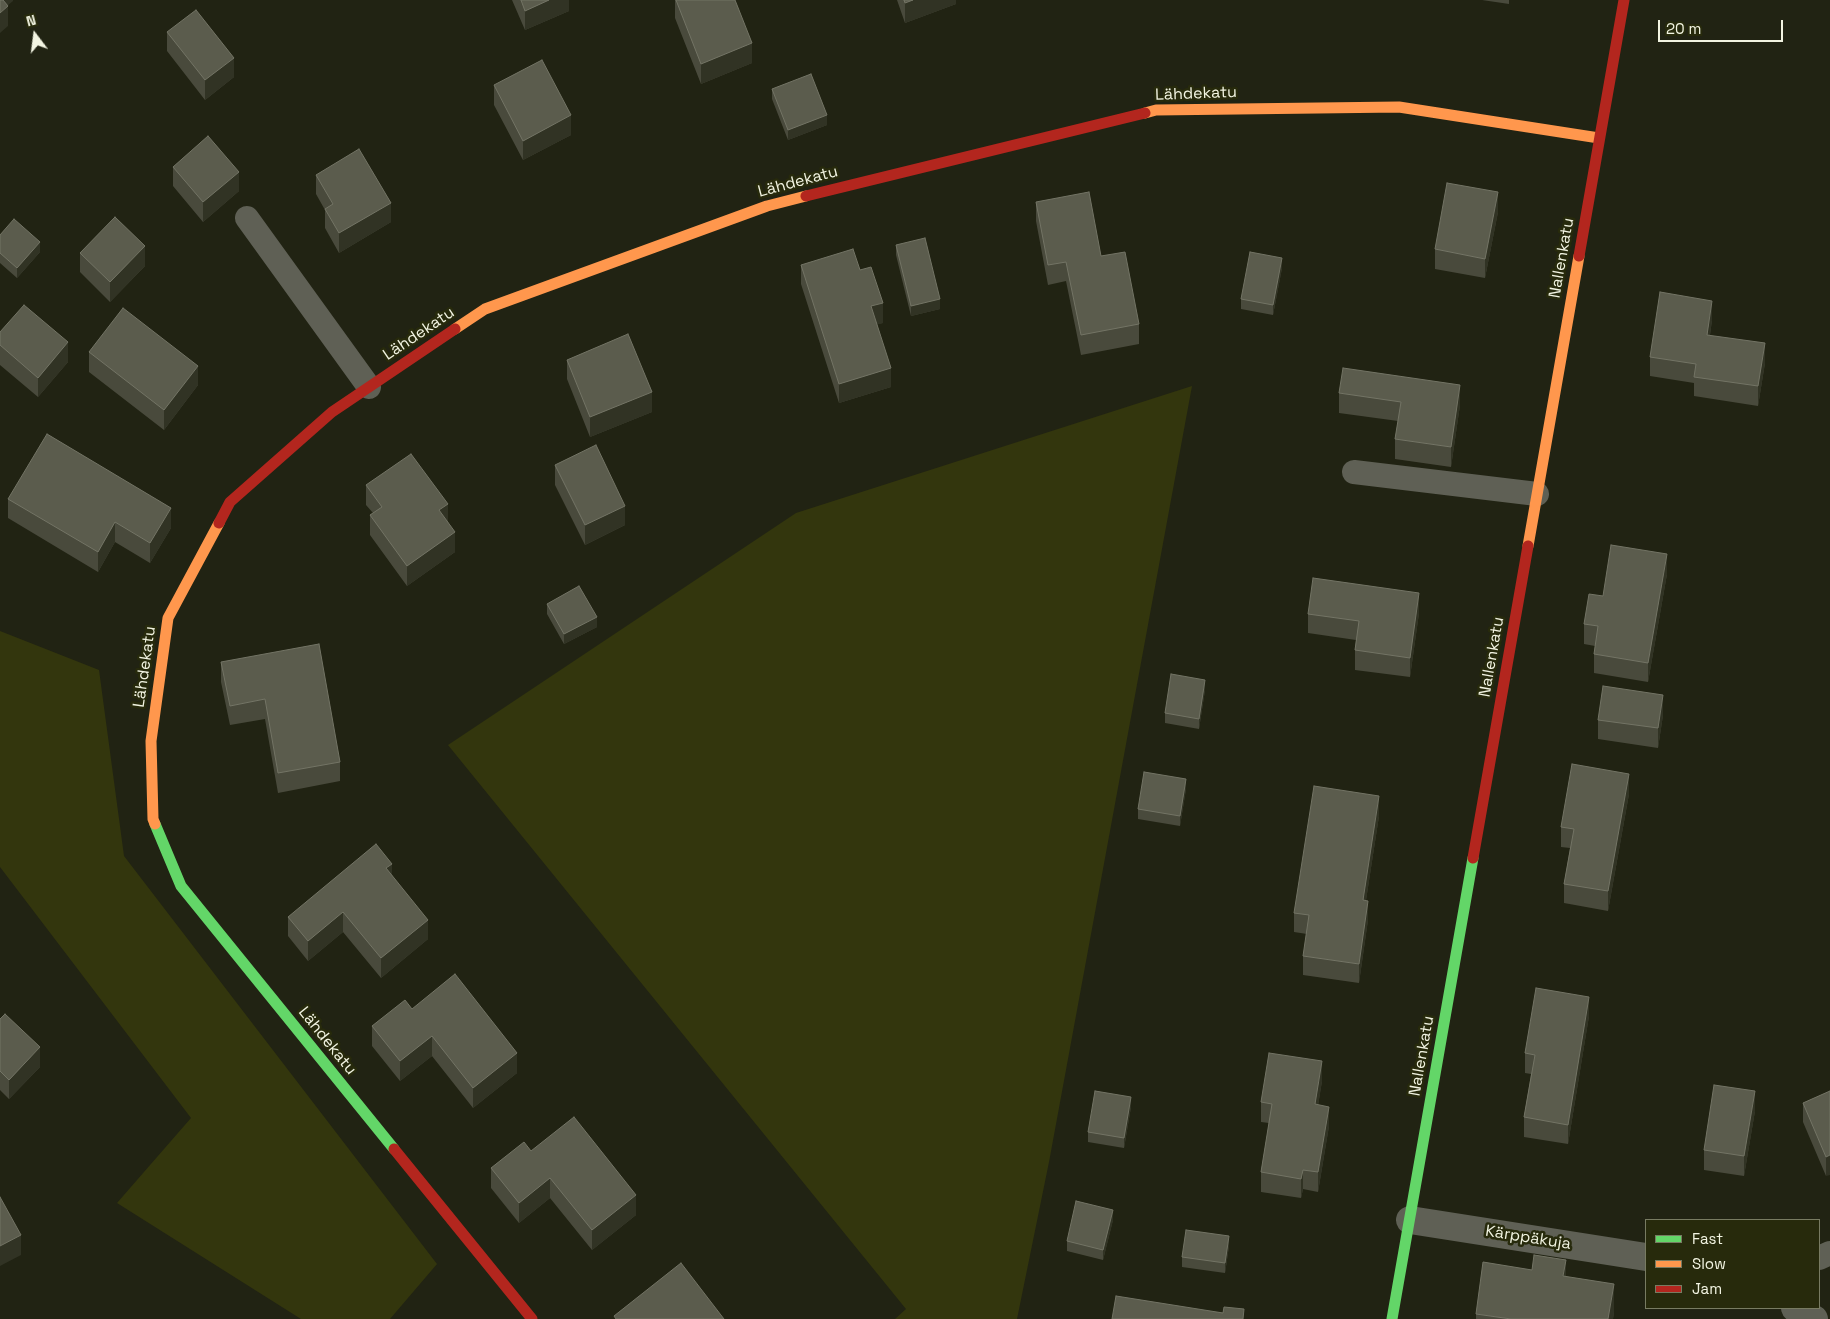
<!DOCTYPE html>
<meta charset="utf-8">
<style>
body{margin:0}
#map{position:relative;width:1830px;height:1319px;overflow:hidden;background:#212313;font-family:"Space Grotesk",sans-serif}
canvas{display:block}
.legend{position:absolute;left:1645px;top:1219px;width:175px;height:90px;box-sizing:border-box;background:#272a0c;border:1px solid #787b62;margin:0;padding:6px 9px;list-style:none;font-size:15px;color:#f2f4e2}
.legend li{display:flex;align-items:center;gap:10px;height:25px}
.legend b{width:25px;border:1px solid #787b62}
.north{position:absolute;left:10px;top:10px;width:50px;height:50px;-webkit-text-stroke:4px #272a0c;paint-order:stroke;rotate:345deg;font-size:14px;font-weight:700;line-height:20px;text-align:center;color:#f2f4e2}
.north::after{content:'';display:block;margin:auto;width:18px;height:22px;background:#f2f4e2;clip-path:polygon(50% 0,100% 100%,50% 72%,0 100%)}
.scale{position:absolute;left:1658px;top:20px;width:125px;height:22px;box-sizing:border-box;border:2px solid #f2f4e2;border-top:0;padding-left:6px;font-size:15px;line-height:18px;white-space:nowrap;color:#f2f4e2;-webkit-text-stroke:4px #272a0c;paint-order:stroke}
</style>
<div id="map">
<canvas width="1830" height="1319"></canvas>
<ul class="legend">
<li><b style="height:6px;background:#63d668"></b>Fast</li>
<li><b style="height:6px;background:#ff974d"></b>Slow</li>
<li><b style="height:6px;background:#b3261e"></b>Jam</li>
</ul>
<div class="north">N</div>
<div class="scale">20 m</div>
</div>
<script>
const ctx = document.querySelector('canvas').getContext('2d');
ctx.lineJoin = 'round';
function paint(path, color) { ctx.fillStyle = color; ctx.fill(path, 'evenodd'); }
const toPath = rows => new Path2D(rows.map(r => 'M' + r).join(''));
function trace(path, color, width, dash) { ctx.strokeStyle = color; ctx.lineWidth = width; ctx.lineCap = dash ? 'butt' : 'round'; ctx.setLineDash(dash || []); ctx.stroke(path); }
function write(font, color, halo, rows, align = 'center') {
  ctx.font = font + ' "Space Grotesk",sans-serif'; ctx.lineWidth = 5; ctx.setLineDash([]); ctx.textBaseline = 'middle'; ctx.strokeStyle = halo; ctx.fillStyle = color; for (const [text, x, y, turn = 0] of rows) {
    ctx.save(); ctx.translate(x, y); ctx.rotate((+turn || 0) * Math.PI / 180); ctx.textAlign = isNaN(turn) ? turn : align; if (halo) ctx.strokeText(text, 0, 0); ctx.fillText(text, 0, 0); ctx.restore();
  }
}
const green = toPath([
 [1192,386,1049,1162,1017,1319,895,1319,906,1309,448,745,796,513],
 [0,631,99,670,124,856,437,1264,390,1319,301,1319,117,1203,191,1118,0,867]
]);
const lane = toPath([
 [247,218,369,387],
 [1354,472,1537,494],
 [1819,1258,1830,1253]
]);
const street = toPath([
 [1410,1220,1646,1257],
 [1795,1308,1814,1319]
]);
const fast = toPath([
 [155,824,181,886,394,1149],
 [1392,1319,1473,858]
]);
const slow = toPath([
 [1145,113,1156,110,1399,107,1599,138],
 [455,329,485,309,767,206,806,196],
 [1528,546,1579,256],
 [155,824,153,819,151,741,168,618,219,523]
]);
const jam = toPath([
 [806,196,1145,113],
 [1579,256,1624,0],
 [219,523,230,502,332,412,455,329],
 [1473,858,1528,546],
 [394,1149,532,1319]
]);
const wall = toPath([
 [512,0,569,0,569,11,525,30],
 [675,0,735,0,752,63,701,84,675,18],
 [897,0,956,0,956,4,905,23],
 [1482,0,1509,0,1509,4],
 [167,32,234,77,205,100,167,51],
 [494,85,571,135,523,160,494,105],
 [772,89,827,125,788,140,772,99],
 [173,167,239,191,203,222,173,186],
 [316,175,391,222,339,253,325,228,325,210,316,194],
 [1036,202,1101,256,1139,324,1139,344,1081,355,1066,281,1048,285,1036,221],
 [1498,212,1485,278,1435,269,1435,249],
 [0,235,40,252,17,278,0,263],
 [896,245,940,309,911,316,896,255],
 [80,253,145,266,110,302,80,272],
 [801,265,860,270,883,323,877,324,891,387,839,403,801,284],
 [1282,268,1273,315,1241,309,1241,299],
 [1712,320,1710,335,1765,363,1758,406,1694,396,1694,383,1650,376,1650,357],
 [0,345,68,362,38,397,0,365],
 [89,352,198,385,164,430,89,372],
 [567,360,652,412,590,437,567,379],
 [1339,393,1460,405,1451,467,1395,459,1395,439,1398,421,1339,413],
 [555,465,625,525,585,545,555,485],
 [366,485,448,522,455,552,407,586,370,535,370,515,373,513,366,505],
 [8,499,171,528,150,563,115,542,98,572,8,518],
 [1667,574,1648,682,1594,673,1594,654,1595,646,1584,644,1584,624,1603,596],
 [547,604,597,627,564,644,547,614],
 [1419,613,1410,677,1355,670,1355,650,1356,640,1308,633,1308,614],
 [221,662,340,762,340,781,278,793,265,719,230,725,221,682],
 [1205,690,1199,729,1165,723,1165,713],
 [1663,715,1658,748,1598,739,1598,720],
 [1186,789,1180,826,1138,819,1138,809],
 [1629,794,1608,911,1564,903,1564,884,1570,848,1561,847,1561,827],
 [1379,816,1366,900,1368,920,1359,983,1303,975,1303,956,1307,934,1294,932,1294,913],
 [392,875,428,939,381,978,343,932,308,961,288,936,288,917],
 [412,1009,517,1073,473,1108,432,1056,400,1081,372,1046,372,1026],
 [1589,1016,1568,1144,1524,1137,1524,1117,1531,1074,1525,1073,1525,1053],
 [0,1019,40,1067,9,1099,0,1090],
 [1322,1081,1318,1105,1329,1126,1318,1192,1303,1189,1301,1198,1261,1192,1261,1172,1269,1123,1261,1122,1261,1102],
 [1830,1091,1826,1176,1803,1122,1803,1103],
 [1131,1107,1124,1148,1088,1142,1088,1132],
 [1755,1111,1744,1176,1704,1170,1704,1150],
 [531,1151,636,1215,592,1250,550,1198,519,1223,491,1188,491,1168],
 [1113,1220,1103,1260,1067,1251,1067,1241],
 [1229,1246,1225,1273,1182,1267,1182,1257],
 [1566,1276,1614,1312,1613,1319,1476,1319,1476,1314]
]);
const shadedWall = toPath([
 [0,0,13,0,13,1,0,12],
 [549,0,569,0,569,11,525,30,525,11],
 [913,0,956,0,956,4,905,23,905,3],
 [8,6,8,26,0,33,0,13],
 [752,43,752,63,701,84,701,64],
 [234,58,234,77,205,100,205,80],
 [571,115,571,135,523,160,523,141],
 [827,115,827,125,788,140,788,130],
 [239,172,239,191,203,222,203,202],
 [1498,192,1498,212,1485,278,1485,259],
 [391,203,391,222,339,253,339,233],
 [40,242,40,252,17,278,17,268],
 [145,246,145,266,110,302,110,282],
 [1282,258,1282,268,1273,315,1273,305],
 [940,299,940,309,911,316,911,306],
 [1712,301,1712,320,1707,355,1707,335],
 [883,303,883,323,871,326,871,306],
 [68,342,68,362,38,397,38,378],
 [1765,343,1765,363,1758,406,1758,386],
 [198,366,198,385,164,430,164,410],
 [891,368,891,387,839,403,839,384],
 [1460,385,1460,405,1451,467,1451,447],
 [652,392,652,412,590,437,590,417],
 [448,504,448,524,439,510],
 [625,506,625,525,585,545,585,525],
 [171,508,171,528,150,563,150,543],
 [115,522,115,542,98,572,98,552],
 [455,532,455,552,407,586,407,566],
 [1667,554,1667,574,1648,682,1648,663],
 [1419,593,1419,613,1410,677,1410,658],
 [597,617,597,627,564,644,564,634],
 [1205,680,1205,690,1199,729,1199,719],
 [1663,695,1663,715,1658,748,1658,728],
 [1629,774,1629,794,1608,911,1608,891],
 [1186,779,1186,789,1180,826,1180,816],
 [1379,796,1379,816,1363,920,1363,900],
 [392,864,392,883,386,868],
 [1368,901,1368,920,1359,983,1359,964],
 [343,912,343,932,308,961,308,941],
 [428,920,428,939,381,978,381,958],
 [1589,997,1589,1016,1568,1144,1568,1125],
 [432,1036,432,1056,400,1081,400,1061],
 [40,1047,40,1067,9,1099,9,1080],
 [517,1053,517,1073,473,1108,473,1088],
 [1322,1061,1322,1081,1315,1124,1315,1104],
 [1755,1091,1755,1111,1744,1176,1744,1156],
 [1131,1097,1131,1107,1124,1148,1124,1138],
 [1329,1107,1329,1126,1318,1192,1318,1172],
 [1830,1155,1830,1175,1826,1176,1826,1157],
 [1303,1170,1303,1189,1301,1198,1301,1179],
 [550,1178,550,1198,519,1223,519,1203],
 [636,1195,636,1215,592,1250,592,1230],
 [1113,1210,1113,1220,1103,1260,1103,1250],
 [21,1235,21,1255,0,1266,0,1246],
 [1229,1236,1229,1246,1225,1273,1225,1263],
 [1566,1260,1566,1289,1563,1276],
 [1614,1284,1614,1312,1613,1319,1608,1319]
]);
const building = toPath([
 [0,0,3,0,8,6,0,13,0,0],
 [521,0,549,0,525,11,521,0],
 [676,0,735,0,752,43,701,64,676,0],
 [904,0,913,0,905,3,904,0],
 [196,10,234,58,205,80,167,32,196,10],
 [542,60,571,115,523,141,494,85,542,60],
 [811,74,827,115,788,130,772,89,811,74],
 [208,136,239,172,203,202,173,167,208,136],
 [359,149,391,203,339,233,325,209,333,204,316,175,359,149],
 [1447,183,1498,192,1485,259,1435,249,1447,183],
 [1089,192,1101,256,1125,252,1139,324,1081,335,1066,262,1048,265,1036,202,1089,192],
 [115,217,145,246,110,282,80,253,115,217],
 [14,219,40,242,17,268,0,253,0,235,14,219],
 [925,238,940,299,911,306,896,245,925,238],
 [853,249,860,270,871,267,883,303,871,306,891,368,839,384,801,265,853,249],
 [1250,252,1282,258,1273,305,1241,299,1250,252],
 [1660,292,1712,301,1707,335,1765,343,1758,386,1694,377,1696,364,1650,357,1660,292],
 [24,305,68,342,38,378,0,345,0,332,24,305],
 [123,308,198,366,164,410,89,352,123,308],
 [628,334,652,392,590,417,567,360,628,334],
 [1343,368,1460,385,1451,447,1395,439,1401,402,1339,393,1343,368],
 [47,434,171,508,150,543,115,522,98,552,8,499,47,434],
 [596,445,625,506,585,525,555,465,596,445],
 [411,454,448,504,439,510,455,532,407,566,370,515,382,507,366,485,411,454],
 [1611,545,1667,554,1648,663,1594,654,1598,626,1584,624,1589,594,1603,596,1611,545],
 [1313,578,1419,593,1410,658,1355,650,1359,621,1308,614,1313,578],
 [579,586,597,617,564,634,547,604,579,586],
 [319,644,340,762,278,773,265,699,230,706,221,662,319,644],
 [1171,674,1205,680,1199,719,1165,713,1171,674],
 [1603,686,1663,695,1658,728,1598,720,1603,686],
 [1572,764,1629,774,1608,891,1564,884,1574,829,1561,827,1572,764],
 [1144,772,1186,779,1180,816,1138,809,1144,772],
 [1314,786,1379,796,1363,900,1368,901,1359,964,1303,956,1309,915,1294,913,1314,786],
 [376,844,392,864,386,868,428,920,381,958,343,912,308,941,288,917,376,844],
 [455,974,517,1053,473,1088,432,1036,400,1061,372,1026,405,1000,412,1009,455,974],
 [1536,988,1589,997,1568,1125,1524,1117,1535,1055,1525,1053,1536,988],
 [5,1014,40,1047,9,1080,0,1071,0,1019,5,1014],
 [1269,1053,1322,1061,1315,1104,1329,1107,1318,1172,1303,1170,1301,1179,1261,1172,1272,1104,1261,1102,1269,1053],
 [1714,1085,1755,1091,1744,1156,1704,1150,1714,1085],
 [1095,1091,1131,1097,1124,1138,1088,1132,1095,1091],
 [1830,1091,1830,1155,1826,1157,1803,1103,1830,1091],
 [574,1117,636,1195,592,1230,550,1178,519,1203,491,1168,524,1142,531,1151,574,1117],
 [0,1197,21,1235,0,1246,0,1197],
 [1076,1201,1113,1210,1103,1250,1067,1241,1076,1201],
 [1186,1230,1229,1236,1225,1263,1182,1257,1186,1230],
 [1534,1255,1566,1260,1563,1276,1614,1284,1608,1319,1511,1319,1476,1314,1483,1262,1532,1270,1534,1255],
 [681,1263,724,1319,616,1319,614,1316,681,1263],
 [1116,1296,1223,1313,1224,1307,1244,1309,1243,1319,1112,1319,1116,1296]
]);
const streetNames = [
 ["Lähdekatu",1196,94,-2],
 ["Lähdekatu",798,182,-15],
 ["Nallenkatu",1562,258,-80],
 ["Lähdekatu",419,334,-34],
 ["Nallenkatu",1492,657,-80],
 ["Lähdekatu",145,667,-82],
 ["Lähdekatu",327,1041,51],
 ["Nallenkatu",1422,1056,-80],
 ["Kärppäkuja",1528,1238,9]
];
paint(green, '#33360d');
trace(lane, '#5f6055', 24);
trace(street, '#5f6055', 28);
trace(fast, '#63d668', 11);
trace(slow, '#ff974d', 11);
trace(jam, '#b3261e', 11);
paint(wall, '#494a3c');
paint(shadedWall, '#313324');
paint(building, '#5b5c4d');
trace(building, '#737465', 1);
write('16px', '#f2f4e2', '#272a0c', streetNames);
</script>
